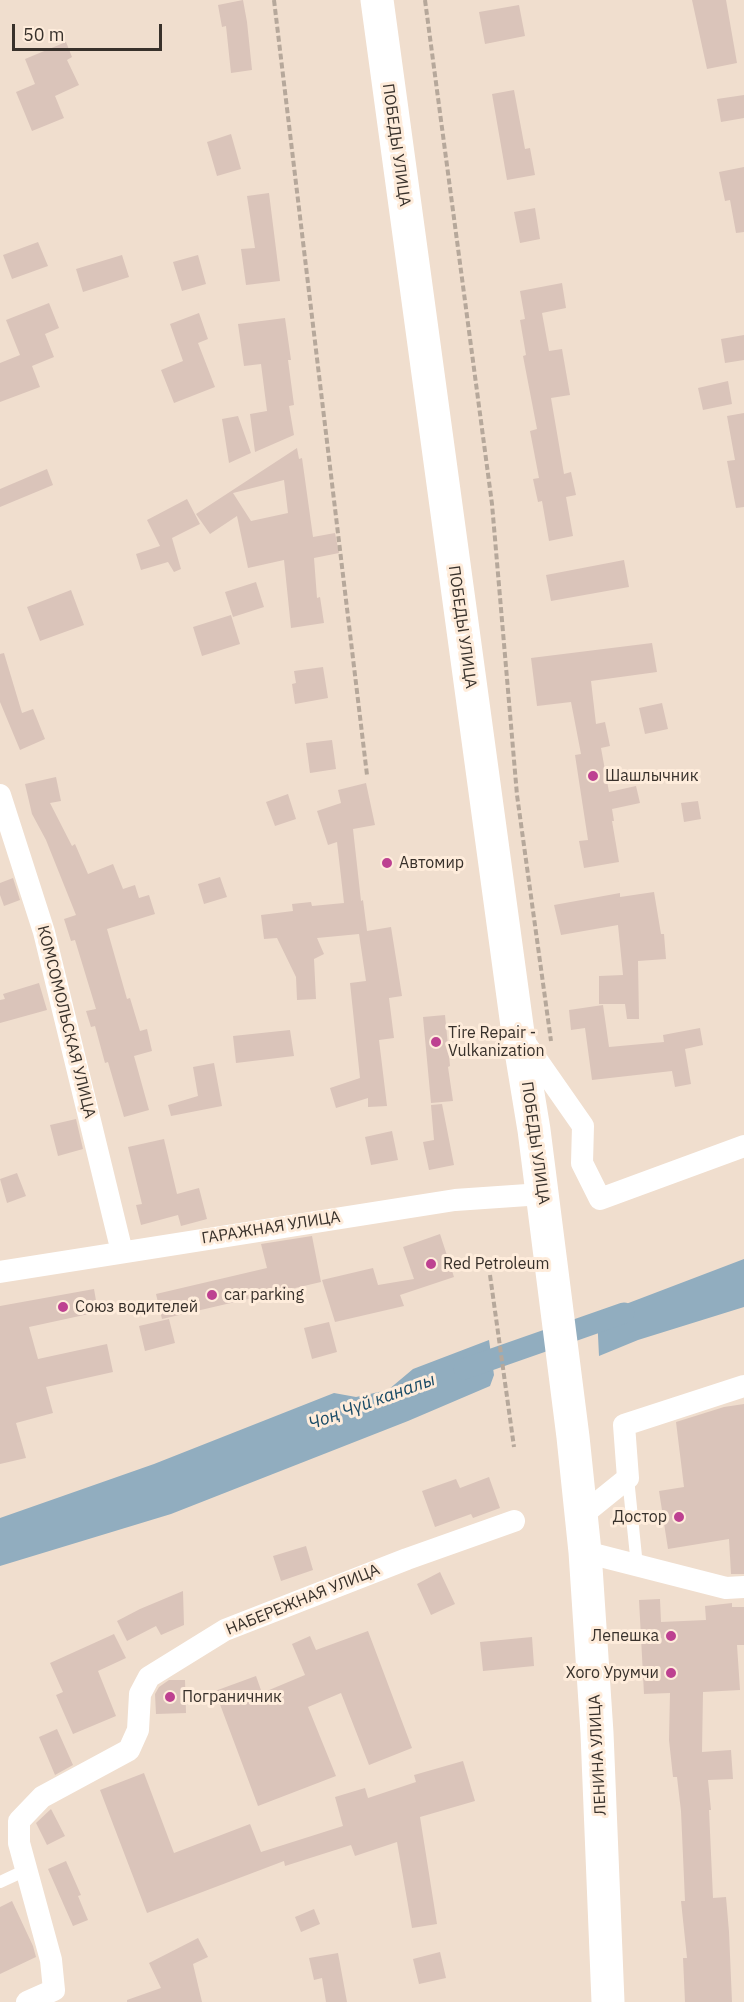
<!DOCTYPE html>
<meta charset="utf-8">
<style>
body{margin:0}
#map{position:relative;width:744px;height:2002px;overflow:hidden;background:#f0dece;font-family:"IBM Plex Sans",sans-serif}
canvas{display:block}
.scale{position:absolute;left:12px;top:24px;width:150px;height:27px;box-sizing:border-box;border:3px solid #38312b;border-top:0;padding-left:8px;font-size:18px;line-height:21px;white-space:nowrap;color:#38312b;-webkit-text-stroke:4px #feecdb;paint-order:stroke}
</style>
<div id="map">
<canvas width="744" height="2002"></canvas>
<div class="scale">50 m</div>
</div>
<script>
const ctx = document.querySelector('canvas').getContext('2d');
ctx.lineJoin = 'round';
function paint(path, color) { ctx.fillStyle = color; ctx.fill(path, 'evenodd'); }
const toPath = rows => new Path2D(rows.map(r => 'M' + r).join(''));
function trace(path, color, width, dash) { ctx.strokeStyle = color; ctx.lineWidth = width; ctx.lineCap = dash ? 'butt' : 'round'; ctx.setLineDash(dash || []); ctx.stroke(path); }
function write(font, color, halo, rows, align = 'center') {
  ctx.font = font + ' "IBM Plex Sans",sans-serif'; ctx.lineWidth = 6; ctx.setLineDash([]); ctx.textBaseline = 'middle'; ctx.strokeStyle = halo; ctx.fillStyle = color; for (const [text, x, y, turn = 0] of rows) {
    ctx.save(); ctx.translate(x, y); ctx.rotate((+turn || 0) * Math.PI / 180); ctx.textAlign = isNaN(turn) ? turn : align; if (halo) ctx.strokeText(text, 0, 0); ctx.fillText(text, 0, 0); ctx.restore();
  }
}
const water = toPath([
 [744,1259,744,1307,638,1340,599,1356,597,1315],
 [489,1340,494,1375,490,1386,408,1421,171,1514,0,1566,0,1518,154,1464,334,1393,356,1397,388,1390,413,1369]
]);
const canal = toPath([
 [464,1369,624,1313]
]);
const building = toPath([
 [243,0,247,22,252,70,231,73,226,26,222,27,218,5],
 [692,0,726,0,737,63,707,69],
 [519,5,525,36,485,44,479,12],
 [66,42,72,57,67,60,79,85,55,96,64,118,32,131,16,92,35,84,25,59],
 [514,90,525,149,530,148,535,175,507,180,492,94],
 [744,95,744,118,721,122,717,99],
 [231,134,241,169,217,176,207,142],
 [744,167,744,232,736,233,730,200,725,201,719,172],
 [269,193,280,281,246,285,241,249,255,248,247,196],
 [535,208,540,239,520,243,514,212],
 [38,242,48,266,12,279,3,255],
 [122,255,129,277,83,292,76,269],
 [198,255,206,284,182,291,173,262],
 [562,283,566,308,542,313,549,351,562,349,570,395,551,398,564,474,571,472,576,495,566,497,573,536,549,541,542,501,538,502,533,479,539,478,530,431,537,429,523,356,526,355,520,320,525,319,520,291],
 [49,303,59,328,45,334,54,357,32,366,40,387,0,402,0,363,20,355,6,320],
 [199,313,208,339,198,343,215,387,174,403,161,370,183,361,170,324],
 [285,318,291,360,288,360,294,405,289,406,294,435,255,452,250,414,267,411,261,364,244,366,238,324],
 [744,335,744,360,725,363,721,339],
 [728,381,732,404,703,410,698,388],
 [744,413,744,507,736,508,727,461,735,460,727,416],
 [238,416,251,453,229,463,222,419],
 [297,448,299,459,302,458,313,537,335,533,339,553,314,558,317,598,320,597,324,623,291,628,284,560,248,568,237,516,210,534,196,514],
 [284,480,288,513,251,521,233,493],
 [47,469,53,485,0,507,0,489],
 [187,499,200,524,172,538,181,569,174,572,168,562,141,570,136,554,160,546,147,520],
 [624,560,629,587,551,601,546,575],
 [256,582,264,607,233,617,225,592],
 [71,590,84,625,40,641,27,607],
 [231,615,240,644,202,656,193,627],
 [652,643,657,672,591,681,596,724,605,722,610,746,601,748,609,792,636,786,640,803,612,809,614,821,612,821,619,862,584,868,579,841,588,840,575,755,581,754,571,702,537,706,531,658],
 [4,653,22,713,33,709,45,739,20,750,0,702,0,654],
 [323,667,328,698,295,704,292,684,296,683,294,671],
 [662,703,668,729,645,734,639,708],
 [332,740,336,769,310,773,306,743],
 [56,777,61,801,50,803,72,846,75,844,88,874,113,864,123,889,135,885,139,898,149,895,155,914,107,929,127,999,130,998,140,1031,147,1029,152,1051,134,1056,149,1110,124,1117,108,1062,105,1063,95,1026,91,1027,86,1011,96,1009,75,940,71,941,64,919,76,915,46,840,32,814,25,784],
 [366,783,375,825,353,829,361,901,363,900,367,931,391,927,402,996,389,998,394,1038,379,1040,387,1106,368,1107,368,1098,336,1108,330,1088,360,1078,350,983,366,981,359,934,317,938,324,954,314,959,316,999,297,1000,296,977,277,938,264,939,261,915,293,911,292,904,311,902,312,906,344,903,337,842,328,845,317,811,341,803,338,790],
 [288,794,296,819,275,826,266,802],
 [698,801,701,819,684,822,681,803],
 [220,877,227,897,204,904,198,884],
 [13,878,20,900,4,906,0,895,0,883],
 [654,892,661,934,664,934,666,959,638,961,639,1019,627,1019,625,1004,599,1004,599,976,623,975,618,925,561,935,554,905,620,893,620,897],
 [39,983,47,1010,0,1023,0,1000,5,999,3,994],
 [603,1005,609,1047,664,1042,663,1035,700,1028,703,1045,685,1049,691,1084,675,1087,672,1071,592,1080,585,1028,571,1030,569,1010],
 [445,1015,450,1066,448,1067,453,1101,431,1103,423,1017],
 [290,1030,294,1056,236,1063,233,1036],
 [214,1063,222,1106,171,1116,168,1105,198,1096,193,1067],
 [442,1104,454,1165,429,1170,423,1142,434,1140,431,1105],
 [76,1119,83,1149,58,1156,50,1125],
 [392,1131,398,1160,371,1165,365,1137],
 [164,1139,177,1194,199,1188,207,1219,181,1226,178,1215,141,1225,136,1205,142,1204,128,1147],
 [17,1173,26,1196,7,1203,0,1179],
 [440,1234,454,1277,400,1295,404,1306,335,1322,322,1280,373,1268,378,1285,414,1279,403,1247],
 [312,1236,321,1282,162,1319,156,1294,267,1268,261,1244],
 [94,1289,98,1312,29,1327,38,1359,107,1344,113,1372,46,1387,53,1413,16,1423,26,1458,0,1464,0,1306],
 [169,1319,175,1343,145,1351,139,1326],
 [329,1322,337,1352,312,1359,304,1328],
 [744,1404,744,1574,731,1574,729,1539,668,1549,659,1491,684,1487,676,1422,724,1407],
 [489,1477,500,1508,473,1518,471,1514,435,1527,422,1491,456,1479,460,1488],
 [306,1546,313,1570,281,1581,273,1556],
 [440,1572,455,1604,431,1615,417,1584],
 [183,1591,184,1625,161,1635,156,1626,127,1641,117,1621,140,1609],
 [660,1599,661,1622,706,1620,705,1606,732,1603,732,1607,744,1607,744,1645,737,1645,740,1690,703,1692,702,1752,731,1750,733,1779,708,1780,711,1810,709,1810,713,1898,726,1897,729,1932,732,2002,685,2002,683,1958,687,1958,681,1901,685,1901,681,1811,677,1777,673,1777,669,1740,670,1693,644,1694,639,1600],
 [368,1631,412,1748,369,1765,341,1693,308,1707,336,1776,258,1806,215,1691,256,1676,262,1693,305,1675,292,1644,310,1636,316,1650],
 [114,1634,126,1658,98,1671,116,1716,73,1734,56,1695,63,1692,50,1663],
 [532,1637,534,1666,483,1671,480,1642],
 [169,1680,185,1680,186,1713,156,1714,155,1694,159,1687],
 [57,1729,73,1765,55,1775,39,1737],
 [463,1761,475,1801,420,1817,437,1924,412,1928,397,1842,355,1856,351,1845,285,1866,284,1861,147,1913,100,1790,144,1773,174,1853,250,1824,261,1852,343,1826,335,1797,365,1788,368,1798,416,1782,414,1775],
 [51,1809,65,1836,47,1845,36,1823],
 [66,1861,81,1895,78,1896,88,1920,73,1926,48,1869],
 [12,1901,33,1946,36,1957,0,1974,0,1907],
 [314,1909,320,1924,301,1932,295,1917],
 [198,1938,208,1957,193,1964,202,2002,127,2002,127,2000,161,1988,149,1963],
 [440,1952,446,1978,419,1984,413,1959],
 [338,1953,347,2002,326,2002,322,1978,314,1980,309,1958]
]);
const path = toPath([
 [274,0,367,775],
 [425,0,492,504,517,795,551,1041],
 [490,1275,514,1447]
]);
const lane = toPath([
 [628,1478,637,1566],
 [0,1882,26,1870]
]);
const street = toPath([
 [0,795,44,932,122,1252],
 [523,1040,583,1126,582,1163,600,1199,744,1146],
 [0,1272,455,1200,542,1194],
 [581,1516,628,1478,624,1425,744,1386],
 [585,1552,726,1588,744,1587],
 [27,2002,54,1990,51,1960,19,1843,19,1821,42,1797,129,1750,138,1730,140,1694,149,1677,225,1630,407,1559,514,1521]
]);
const primary = toPath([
 [377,0,518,1033,534,1130,573,1437,585,1552,597,1733,608,2002]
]);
const markers = [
 [593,776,6,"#bd4191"],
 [387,863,6,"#bd4191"],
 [436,1042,6,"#bd4191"],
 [431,1264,6,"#bd4191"],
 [212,1295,6,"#bd4191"],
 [63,1307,6,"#bd4191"],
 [679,1517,6,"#bd4191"],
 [671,1636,6,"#bd4191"],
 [671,1673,6,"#bd4191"],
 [170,1697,6,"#bd4191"]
];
const streetNames = [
 ["ПОБЕДЫ УЛИЦА",396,145,82],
 ["ПОБЕДЫ УЛИЦА",462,627,82],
 ["КОМСОМОЛЬСКАЯ УЛИЦА",66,1022,76],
 ["ПОБЕДЫ УЛИЦА",535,1143,82],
 ["ГАРАЖНАЯ УЛИЦА",271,1228,-9],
 ["НАБЕРЕЖНАЯ УЛИЦА",303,1600,-22],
 ["ЛЕНИНА УЛИЦА",598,1755,-93]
];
const poiNames = [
 ["Шашлычник",605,776],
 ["Автомир",399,863],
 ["Tire Repair -",448,1033],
 ["Vulkanization",448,1051],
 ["Red Petroleum",443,1264],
 ["car parking",224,1295],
 ["Союз водителей",75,1307],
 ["Достор",667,1517,"right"],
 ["Лепешка",659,1636,"right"],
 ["Хого Урумчи",659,1673,"right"],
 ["Пограничник",182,1697]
];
const waterNames = [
 ["Чоң Чүй каналы",372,1402,-20]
];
paint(water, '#91adbf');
trace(canal, '#91adbf', 21);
paint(building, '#dac4ba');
trace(path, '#b6a89b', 4, [6, 3]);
trace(lane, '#fff', 12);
trace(street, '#fff', 22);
trace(primary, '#fff', 33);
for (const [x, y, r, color] of markers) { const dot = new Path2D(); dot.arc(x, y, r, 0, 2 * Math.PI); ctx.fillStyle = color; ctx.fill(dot); trace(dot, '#feecdb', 2); }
write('16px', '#38312b', '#feecdb', streetNames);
write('16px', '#38312b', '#feecdb', poiNames, 'left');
write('italic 18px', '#184a66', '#feecdb', waterNames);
</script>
